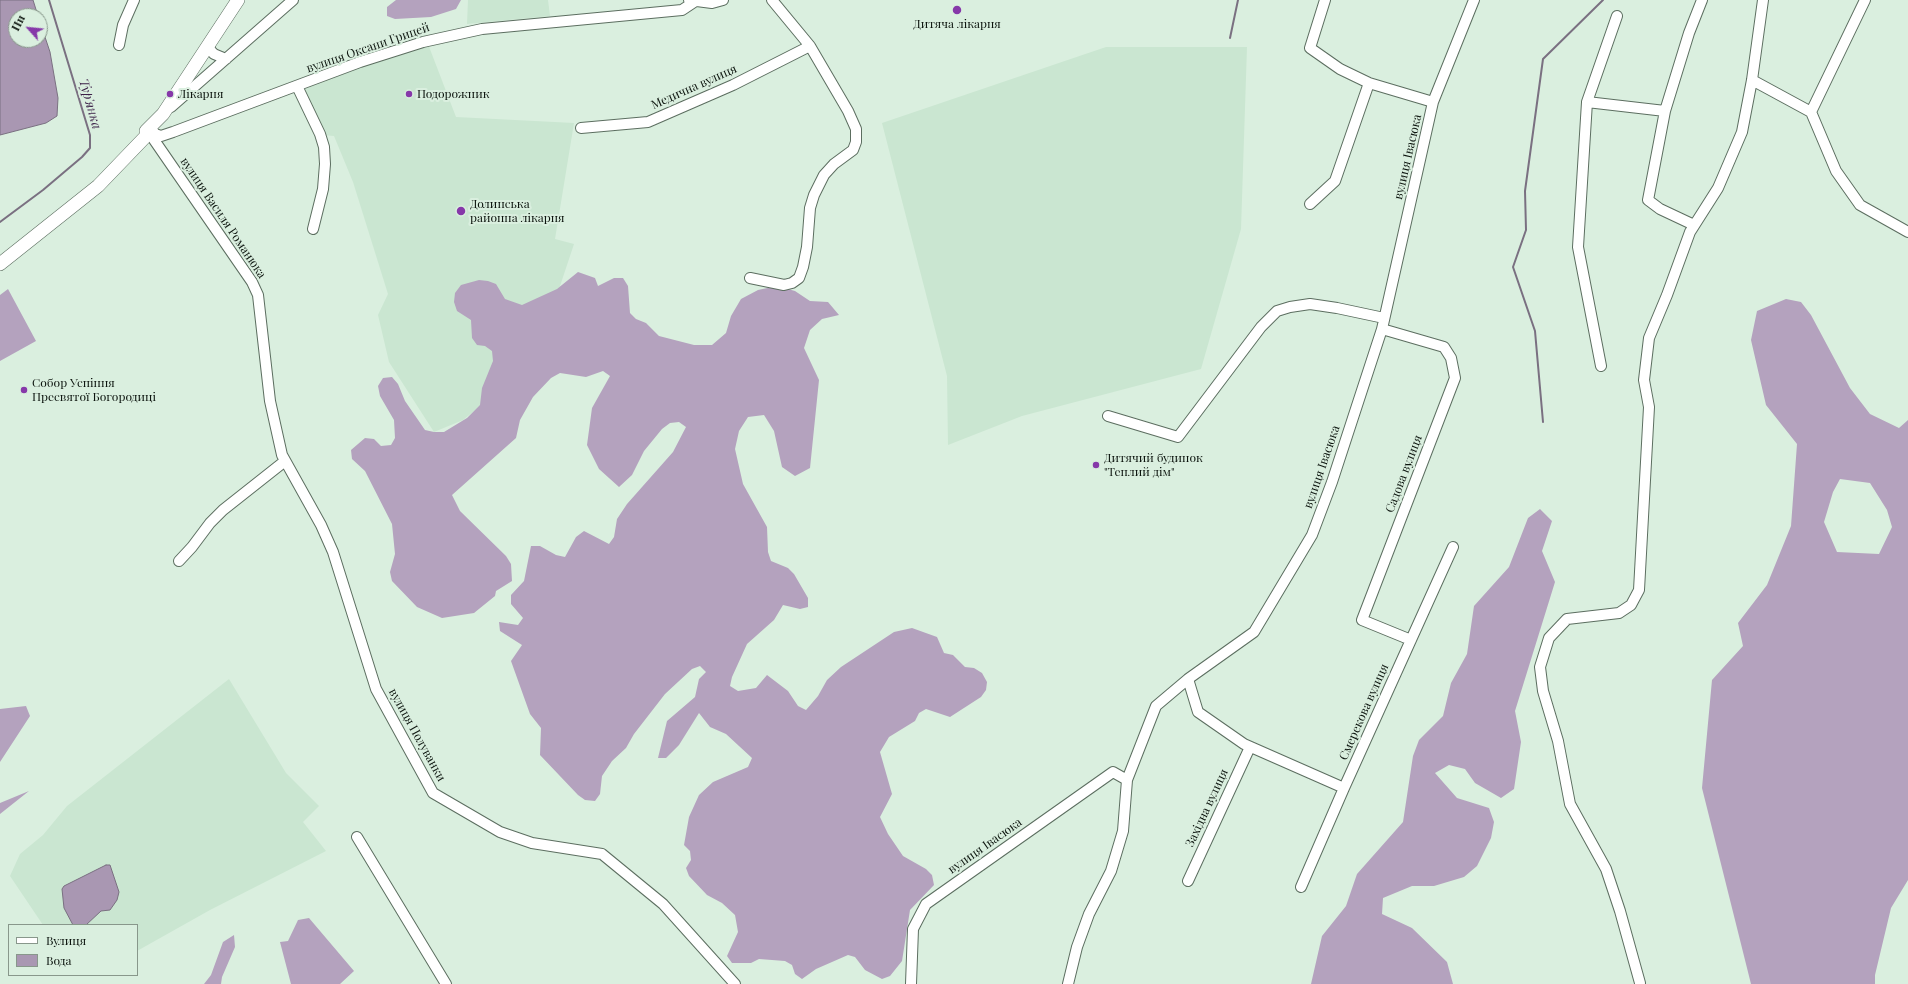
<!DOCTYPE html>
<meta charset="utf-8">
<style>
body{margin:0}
#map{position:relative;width:1908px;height:984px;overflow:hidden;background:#daefdf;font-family:"Playfair Display",serif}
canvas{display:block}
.legend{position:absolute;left:8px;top:924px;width:130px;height:52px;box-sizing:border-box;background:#daefdf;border:1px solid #88978b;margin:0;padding:5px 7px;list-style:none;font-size:12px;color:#0c140e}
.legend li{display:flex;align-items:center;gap:8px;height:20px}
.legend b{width:20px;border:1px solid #88978b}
.north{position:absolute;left:8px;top:8px;width:40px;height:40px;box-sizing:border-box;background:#daefdf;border:1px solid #88978b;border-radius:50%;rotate:297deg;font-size:11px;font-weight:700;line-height:16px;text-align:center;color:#0c140e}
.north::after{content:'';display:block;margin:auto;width:14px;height:18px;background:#8638a9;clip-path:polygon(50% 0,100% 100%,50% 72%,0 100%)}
</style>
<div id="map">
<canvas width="1908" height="984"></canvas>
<ul class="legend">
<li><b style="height:5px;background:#fff"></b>Вулиця</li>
<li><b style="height:11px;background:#a997b2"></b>Вода</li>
</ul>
<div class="north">Пн</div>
</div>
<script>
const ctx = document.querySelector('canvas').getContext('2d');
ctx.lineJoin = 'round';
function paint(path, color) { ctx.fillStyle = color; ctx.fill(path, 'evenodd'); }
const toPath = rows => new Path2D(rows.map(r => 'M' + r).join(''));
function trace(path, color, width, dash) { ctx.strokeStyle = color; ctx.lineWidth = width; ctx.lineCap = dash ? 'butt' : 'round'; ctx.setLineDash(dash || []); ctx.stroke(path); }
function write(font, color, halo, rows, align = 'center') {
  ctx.font = font + ' "Playfair Display",serif'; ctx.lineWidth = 4; ctx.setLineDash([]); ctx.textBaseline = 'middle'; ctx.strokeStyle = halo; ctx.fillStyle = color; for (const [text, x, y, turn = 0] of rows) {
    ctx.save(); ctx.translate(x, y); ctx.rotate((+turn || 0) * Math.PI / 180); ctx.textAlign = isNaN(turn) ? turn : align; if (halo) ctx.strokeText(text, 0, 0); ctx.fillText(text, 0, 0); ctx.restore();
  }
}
const built = toPath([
 [468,0,548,0,550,16,467,24],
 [428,44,456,117,574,123,555,239,574,244,558,292,489,399,463,420,434,432,389,362,378,315,388,294,353,182,334,136,322,135,305,89,371,63],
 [1106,47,1247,47,1241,229,1201,369,1022,416,948,445,947,376,882,123],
 [229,679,286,773,319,806,303,822,326,851,210,910,137,951,137,925,43,925,10,876,20,854,43,835,67,806]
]);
const forest = toPath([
 [396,0,461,0,456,9,431,17,395,19,387,16,387,7],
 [578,272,595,278,598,286,614,278,623,278,628,286,630,313,636,319,646,323,659,336,694,345,712,345,726,333,731,316,741,299,758,290,777,286,795,291,810,301,828,302,839,315,822,319,810,330,804,348,819,380,810,468,795,476,782,467,774,431,764,415,748,417,739,431,735,449,743,484,767,527,768,552,771,561,788,568,794,574,808,598,808,607,800,609,783,605,774,620,747,644,732,677,730,686,738,691,756,688,767,675,788,691,798,706,806,710,818,696,827,680,841,667,894,632,912,628,937,637,944,653,953,655,965,667,974,668,982,673,987,682,986,690,981,697,950,717,926,709,919,713,915,721,889,737,880,752,892,794,880,817,888,834,903,856,926,869,932,875,934,885,910,910,902,961,890,976,882,979,865,970,855,957,848,955,816,969,802,979,795,974,792,965,785,961,759,959,751,963,732,963,727,956,738,932,735,915,722,903,707,895,689,876,686,868,691,860,690,851,684,845,689,817,699,795,713,782,748,767,752,758,726,734,710,727,699,713,679,745,666,758,658,758,667,721,695,697,699,679,706,672,700,666,692,669,665,694,634,734,626,748,612,761,602,776,600,794,595,801,585,800,578,795,540,755,541,728,530,714,511,661,522,645,500,631,499,622,518,625,523,618,511,604,511,595,524,581,531,546,540,546,556,555,565,557,576,537,584,531,609,544,614,537,617,519,627,504,673,452,686,427,679,422,670,423,662,429,644,451,632,475,619,487,599,469,587,445,592,408,610,376,603,371,586,377,560,373,551,378,533,397,520,420,516,438,452,495,460,511,506,556,511,564,512,581,496,591,495,596,474,613,442,618,417,607,392,581,390,572,395,554,392,524,365,471,352,459,351,450,365,438,374,439,381,446,391,445,395,438,394,420,380,396,378,386,383,378,392,377,398,384,405,401,425,430,434,432,444,432,467,418,480,405,482,388,493,361,492,351,485,346,477,345,472,338,471,320,457,311,454,302,455,293,461,285,479,280,488,281,496,284,505,299,522,305,557,289],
 [8,289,36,341,0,361,0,295],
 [1786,299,1801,302,1811,315,1850,388,1870,414,1899,428,1908,420,1908,880,1891,908,1875,975,1875,984,1751,984,1702,788,1712,680,1743,646,1738,623,1767,585,1791,526,1797,444,1766,405,1751,340,1757,311],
 [1840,479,1870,483,1887,510,1892,527,1879,554,1837,552,1824,522,1833,492],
 [1540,509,1552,521,1542,551,1555,582,1515,711,1521,742,1514,789,1501,798,1475,783,1465,769,1449,765,1435,773,1457,798,1489,808,1494,822,1491,838,1477,866,1464,877,1434,886,1412,886,1383,898,1382,914,1412,928,1447,962,1453,984,1311,984,1322,936,1346,906,1357,874,1403,822,1413,756,1419,740,1443,716,1451,683,1467,654,1474,606,1509,567,1528,518],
 [26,706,30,716,0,762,0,709],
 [29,791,0,814,0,803],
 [309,918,354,971,340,984,291,984,280,942,288,941,298,920],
 [234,935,235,947,222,977,221,984,204,984,211,975,223,942]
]);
const water = toPath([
 [0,0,33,0,38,16,16,16,16,40,40,40,40,22,50,52,58,98,57,116,46,123,0,135,0,0],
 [106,865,110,865,119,892,117,900,110,910,101,911,86,925,73,925,64,908,62,889,64,886,106,865]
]);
const stream = toPath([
 [1230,38,1238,0],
 [0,222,43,190,82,157,90,148,90,135,49,0],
 [1543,422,1535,331,1513,267,1526,230,1525,191,1543,59,1603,0]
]);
const minor = toPath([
 [689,0,712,3,723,0],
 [1325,0,1310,48,1340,69,1369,83,1433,102],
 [209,44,210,50,214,54,226,59],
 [119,45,123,25,134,0],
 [1752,80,1811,112],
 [297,86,320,134,324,147,325,164,323,189,313,229],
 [1587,102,1665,111],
 [171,107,293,0],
 [1811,112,1836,171,1860,205,1908,232],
 [1811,112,1865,0],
 [581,128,648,122,733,85,810,46],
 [152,133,161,136,173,132,360,62,423,42,482,29,682,10,694,2],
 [150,134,252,282,258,295,270,401,282,455,321,525,333,552,376,689,433,793,500,832,532,843,602,854,663,904,735,984],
 [1310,204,1335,181,1369,83],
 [1694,225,1660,209,1648,200,1665,111,1689,33,1702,0],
 [750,278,784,285,792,283,799,278,803,267,807,247,810,208,814,195,824,175,834,164,853,150,856,142,856,129,848,111,810,46,772,0],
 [1382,329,1444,347,1451,358,1455,378,1362,620,1411,640],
 [1601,366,1578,247,1587,102,1617,16],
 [1108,416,1178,437,1261,327,1277,311,1290,307,1310,304,1337,308,1384,318],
 [179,561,192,547,210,523,223,510,285,461],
 [1188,679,1198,712,1244,744,1344,788],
 [357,837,446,984],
 [1188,881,1250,747],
 [1301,887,1344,788,1453,547],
 [1640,983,1620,911,1606,869,1570,804,1558,741,1543,691,1540,667,1549,638,1567,619,1619,613,1631,605,1639,590,1649,407,1644,380,1649,338,1667,295,1690,232,1718,188,1742,132,1752,80,1763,0],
 [911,984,913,929,926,904,1113,772,1127,780,1156,706,1188,679,1254,632,1312,535,1332,482,1382,329,1433,102,1474,0],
 [1068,984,1077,947,1089,914,1111,871,1123,831,1127,780]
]);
const major = toPath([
 [152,132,149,135,146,131,163,114,238,0],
 [0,264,98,186,148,134]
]);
const markers = [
 [957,10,5,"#8638a9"],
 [170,94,4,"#8638a9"],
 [409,94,4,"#8638a9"],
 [461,211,5,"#8638a9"],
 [24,390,4,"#8638a9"],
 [1096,465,4,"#8638a9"]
];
const poiNames = [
 ["Дитяча лікарня",957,24,"center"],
 ["Лікарня",178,94],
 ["Подорожник",417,94],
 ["Долинська",470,204],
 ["районна лікарня",470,218],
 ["Собор Успіння",32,383],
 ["Пресвятої Богородиці",32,397],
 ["Дитячий будинок",1104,458],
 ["\"Теплий дім\"",1104,472]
];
const streetNames = [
 ["вулиця Оксани Грицей",368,48,-19],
 ["Медична вулиця",694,87,-24],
 ["вулиця Івасюка",1408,157,-77],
 ["вулиця Василя Романюка",223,218,56],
 ["вулиця Івасюка",1322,467,-71],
 ["Садова вулиця",1404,474,-69],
 ["Смерекова вулиця",1364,712,-66],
 ["вулиця Полуванки",417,735,61],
 ["Західна вулиця",1207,808,-65],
 ["вулиця Івасюка",985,846,-35]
];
const waterNames = [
 ["Тур'янка",90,104,74]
];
paint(built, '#cae6d1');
paint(forest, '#b4a2be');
paint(water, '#a997b2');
trace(water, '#7a7081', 1);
trace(stream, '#7a7081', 2);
trace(minor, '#5c6e60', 12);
trace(major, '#5c6e60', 14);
trace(minor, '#fff', 10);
trace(major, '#fff', 13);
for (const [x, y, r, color] of markers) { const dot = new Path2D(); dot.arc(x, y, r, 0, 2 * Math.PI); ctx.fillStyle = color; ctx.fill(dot); trace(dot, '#daefdf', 1.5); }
write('12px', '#0c140e', '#daefdf', poiNames, 'left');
write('12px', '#0c140e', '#daefdf', streetNames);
write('italic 13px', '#3b2047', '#daefdf', waterNames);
</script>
